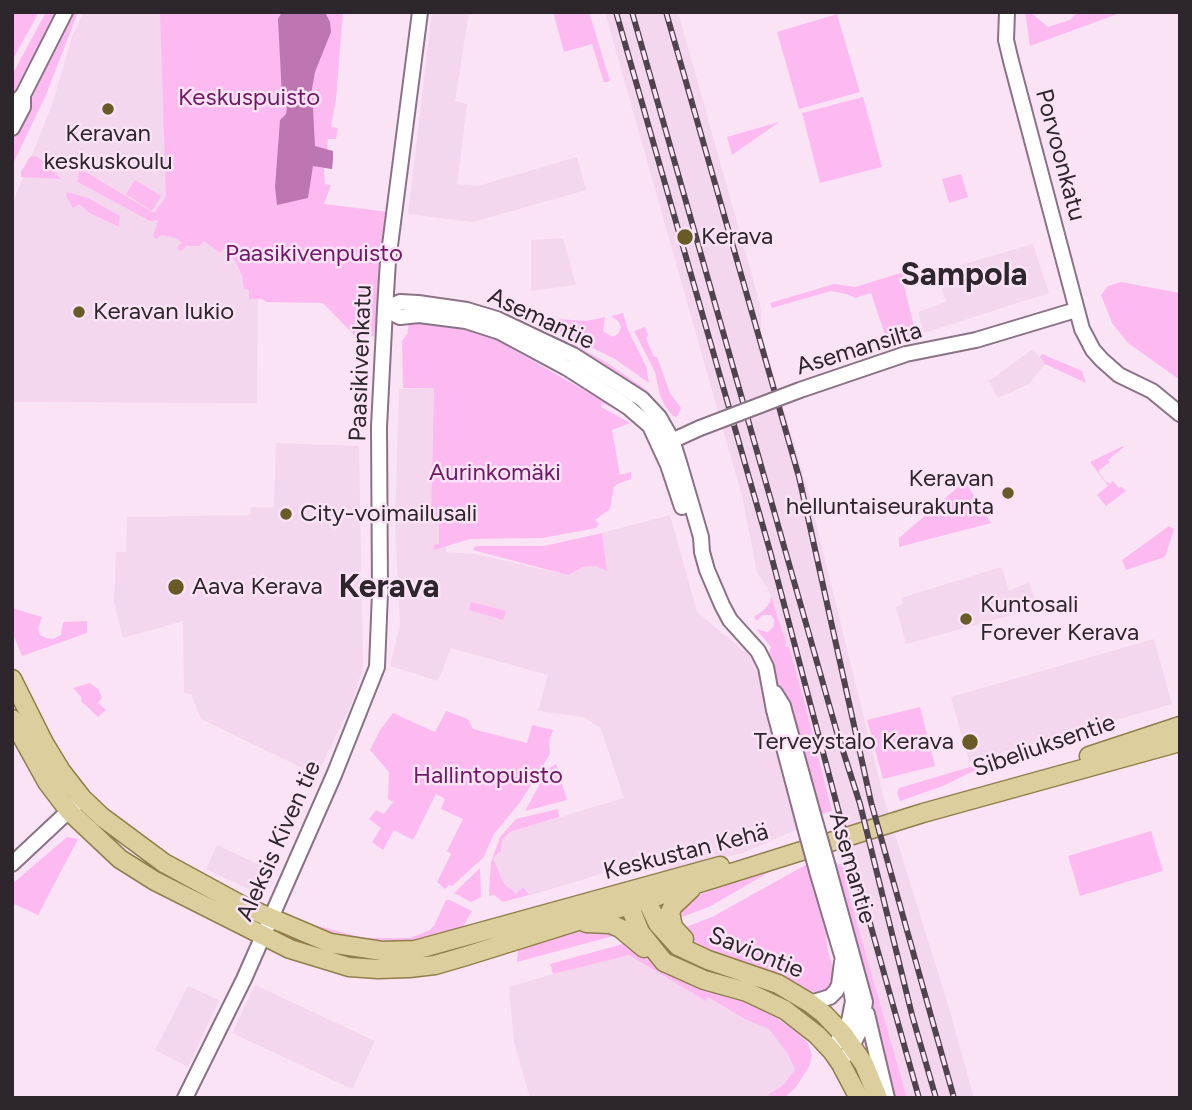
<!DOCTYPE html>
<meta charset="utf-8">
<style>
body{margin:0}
#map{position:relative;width:1192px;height:1110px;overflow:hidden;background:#fbe3f6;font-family:Figtree,sans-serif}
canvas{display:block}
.frame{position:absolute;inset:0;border:14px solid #2e262d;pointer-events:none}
</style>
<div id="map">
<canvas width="1192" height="1110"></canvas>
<div class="frame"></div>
</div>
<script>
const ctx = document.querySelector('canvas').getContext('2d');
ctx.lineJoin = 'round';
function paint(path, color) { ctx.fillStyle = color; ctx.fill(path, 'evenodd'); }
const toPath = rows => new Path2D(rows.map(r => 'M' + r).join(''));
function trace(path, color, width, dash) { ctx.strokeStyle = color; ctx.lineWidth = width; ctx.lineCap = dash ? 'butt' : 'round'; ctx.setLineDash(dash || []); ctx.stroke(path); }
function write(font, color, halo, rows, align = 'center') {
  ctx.font = font + ' Figtree,sans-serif'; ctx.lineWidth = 5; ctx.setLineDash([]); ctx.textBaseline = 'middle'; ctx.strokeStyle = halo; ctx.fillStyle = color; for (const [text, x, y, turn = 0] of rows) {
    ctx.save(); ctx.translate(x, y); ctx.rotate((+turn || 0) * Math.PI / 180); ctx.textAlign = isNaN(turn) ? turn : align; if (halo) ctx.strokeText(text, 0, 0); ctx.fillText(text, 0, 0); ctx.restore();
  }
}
const built = toPath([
 [84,12,244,12,258,290,257,403,12,402,12,204,52,105,72,37],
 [432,12,469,12,455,101,467,104,457,184,478,186,577,157,586,190,473,222,408,214],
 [605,12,678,12,761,308,761,332,807,487,884,799,949,1008,974,1098,907,1098,845,881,849,865,807,712,784,647,786,642,775,607,768,589,757,572,743,500],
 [563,238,576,285,531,291,531,240],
 [1033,244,1049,293,924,333,918,312,946,302,937,272],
 [1033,349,1045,364,1029,384,998,398,989,381],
 [434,388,431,516,446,517,446,552,475,554,568,575,583,567,595,566,607,571,602,533,670,515,697,612,756,661,800,828,743,853,665,871,640,860,588,878,531,895,515,895,504,884,493,858,501,851,502,840,510,832,624,798,601,729,584,717,538,711,548,675,451,648,438,681,390,666,400,625,395,526,399,389],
 [276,443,359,446,363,668,351,705,317,775,201,719,191,694,184,693,183,621,123,638,114,602,116,552,126,552,127,517,250,515,251,507,274,507],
 [998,568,1002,568,1009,591,1029,582,1038,608,906,644,896,607,903,604,901,598],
 [1154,639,1172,704,969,762,951,697],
 [217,845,268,869,257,893,206,869],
 [628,952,770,1028,791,1054,798,1073,764,1098,530,1098,514,1042,509,987],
 [255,985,375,1041,352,1089,232,1033],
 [188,986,219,1000,188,1067,155,1050]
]);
const green = toPath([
 [12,12,39,12,12,61],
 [46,12,57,12,12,96,12,75],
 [72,12,78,12,46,95,12,166,12,141],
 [160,12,343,12,336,99,331,127,338,128,336,139,328,139,327,151,333,151,333,159,332,169,324,168,325,184,331,185,324,204,389,212,374,336,357,338,323,303,266,302,262,299,249,299,249,290,244,289,242,276,237,264,225,248,220,253,204,241,200,246,186,246,181,251,177,248,182,243,176,238,162,235,156,239,153,237,158,220,150,221,78,182,79,168,154,213,166,197],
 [553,12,589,12,610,81,604,83,592,44,564,52],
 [1025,12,1030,12,1048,27,1070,20,1077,12,1123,12,1030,46],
 [837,14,860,92,799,109,777,32],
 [863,97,882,167,820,183,802,113],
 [779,122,732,155,727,137],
 [33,156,38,157,61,179,21,177,21,172,29,158],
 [961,174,968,197,949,203,942,179],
 [135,180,161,196,152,211,126,194],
 [67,192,88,198,120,216,119,227,90,213,79,204,73,208,66,196],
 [904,272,904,286,914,326,913,337,910,338,907,334,898,331,885,335,871,293,855,298,847,294,831,291,772,308,770,303,834,284,855,287],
 [1121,282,1180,293,1180,380,1128,343,1112,323,1101,295,1108,286],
 [623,313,628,330,646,366,649,383,615,359,542,323,559,319,586,321,605,317,603,331,612,337,618,334,621,327,618,321,611,316],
 [415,322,435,322,450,325,498,341,619,410,601,403,601,407,630,423,612,430,620,475,631,472,631,479,617,484,614,487,610,509,595,520,599,524,596,528,543,538,470,539,434,550,434,545,439,544,439,520,431,519,434,388,403,388,402,341,407,334,409,324],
 [524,323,577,346,609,364,648,391,652,398,647,400,527,332],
 [645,327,648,335,646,338,654,357,657,357,670,393,681,408,677,417,673,416,665,406,660,395,655,372,634,331],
 [1042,354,1082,371,1086,383,1045,364,1040,357],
 [1123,446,1124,447,1108,460,1110,462,1098,471,1106,482,1110,484,1113,481,1119,488,1122,487,1126,491,1106,506,1097,495,1108,486,1090,462],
 [965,481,991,523,899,547,899,538],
 [1169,526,1174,529,1165,557,1126,570,1122,560],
 [602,533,607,571,595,566,583,567,568,575,473,550,475,546,544,546],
 [771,596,786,642,785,647,789,647,807,712,832,811,819,815,785,703,768,656,771,647,756,629,768,632,774,626,774,620,771,615,762,615,757,621,754,617,764,610,770,602],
 [471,602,506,611,503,620,469,610],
 [12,608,42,617,38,629,40,635,46,638,53,639,61,635,63,622,87,621,87,633,22,656,12,632],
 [90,683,99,690,102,698,98,703,106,710,98,717,81,701,82,698,73,688],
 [920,707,935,766,883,779,867,720],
 [446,711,468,719,473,729,527,743,532,725,553,730,549,741,550,754,521,801,494,834,483,858,452,886,449,885,445,889,437,882,451,854,447,851,463,819,441,809,445,799,436,794,413,840,394,830,383,850,372,842,381,828,369,819,376,810,384,814,393,802,388,799,389,772,370,750,380,730,393,713,435,732],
 [1000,758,943,786,900,801,897,793,899,788],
 [556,764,567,800,525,811,548,769],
 [558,809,559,817,510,832,502,840,501,851,493,858,504,884,516,894,523,887,529,895,503,902,494,895,489,896,491,862,500,837,516,819],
 [1151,831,1163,871,1080,896,1068,856],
 [67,837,78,839,38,915,12,903,12,884],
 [811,862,825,916,827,948,834,971,835,979,825,995,813,995,710,952,683,935,683,928,712,917],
 [847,862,845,881,907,1098,890,1098,832,866],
 [480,868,481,897,471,902,454,893],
 [770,868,771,871,709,907,679,918,675,913,688,899],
 [446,900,450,900,472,911,461,930,407,944,376,946,304,927,306,923,364,938,410,938,430,930,435,924],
 [594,927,617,935,517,962,518,948,520,947],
 [630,942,654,963,737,997,777,1018,799,1034,808,1043,812,1056,809,1067,795,1088,785,1097,772,1098,768,1095,784,1084,795,1070,788,1054,769,1029,745,1019,708,997,706,1001,629,955,553,974,550,964]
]);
const water = toPath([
 [282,12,325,12,330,22,331,32,315,72,312,89,315,146,333,151,333,159,332,169,313,166,308,198,277,205,275,187,280,120,286,114,287,108,282,97,278,19]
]);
const minor = toPath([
 [1007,12,1006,40,1011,61,1082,329,1093,350,1102,360,1119,375,1152,391,1180,414],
 [12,106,23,95,65,12],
 [12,128,23,107,23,95],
 [385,309,400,302,418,303,467,310,497,319,573,355,642,399,659,417,672,440,679,462,701,537,702,552,707,570,722,605,730,620,758,651,766,667,774,710,805,827],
 [385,309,400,317,419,315,466,321,500,332,567,368,628,407,650,426,668,465,682,507],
 [800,390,906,354,976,340,1076,310],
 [665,444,700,428],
 [775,693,783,706,816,825],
 [12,864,75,805],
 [828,867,865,1002,861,1028,848,1054],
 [817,871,849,979,853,1001,849,1021,832,1051],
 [810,1003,830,997,836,991,839,985,842,962],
 [867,1014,887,1098],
 [185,1098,244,979,334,775,377,667,380,592,379,427,385,309,388,261,420,12]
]);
const major = toPath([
 [12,679,44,743,61,771,82,798,102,817,164,863,243,906,330,943,382,951,415,950,720,866],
 [12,719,47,782,69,811,120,859,155,881,290,949,349,967,378,969,409,968,435,965,466,956,923,813,1180,742],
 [1089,756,1180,726],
 [642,890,658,924,678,946,708,960,778,984,810,1003,824,1014,843,1034,864,1064,878,1098],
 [625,894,640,932,664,962,704,980,747,992,785,1010,817,1035,832,1051,841,1064,859,1098],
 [586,923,610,924,620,928,644,948],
 [684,939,673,927,670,912,673,906,691,889]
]);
const rail = toPath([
 [616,12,770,551,838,809,919,1098],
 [632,12,836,729,860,804,912,1015,936,1098],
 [666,12,799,477,871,802,954,1098]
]);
const minorBridge = toPath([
 [700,428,800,390],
 [816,825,828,867],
 [805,827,817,871]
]);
const markers = [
 [108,109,7,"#695a28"],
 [685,237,9,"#695a28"],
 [79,312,7,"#695a28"],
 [1008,493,7,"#695a28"],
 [286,514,7,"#695a28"],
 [176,587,9,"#695a28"],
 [966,619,7,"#695a28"],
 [970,742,9,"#695a28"]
];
const parkNames = [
 ["Keskuspuisto",249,98],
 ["Paasikivenpuisto",314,254],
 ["Aurinkomäki",495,473],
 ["Hallintopuisto",488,776]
];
const poiNames = [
 ["Keravan",108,134,"center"],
 ["keskuskoulu",108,162,"center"],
 ["Kerava",701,237],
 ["Keravan lukio",93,312],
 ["Keravan",994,479,"right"],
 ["helluntaiseurakunta",994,507,"right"],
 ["City-voimailusali",300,514],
 ["Aava Kerava",192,587],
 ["Kuntosali",980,605],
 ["Forever Kerava",980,633],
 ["Terveystalo Kerava",954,742,"right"]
];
const streetNames = [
 ["Porvoonkatu",1060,155,75],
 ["Asemantie",541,319,25],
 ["Asemansilta",859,349,-17],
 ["Paasikivenkatu",361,363,-88],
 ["Sibeliuksentie",1044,746,-19],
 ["Aleksis Kiven tie",279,841,-66],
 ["Keskustan Kehä",686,852,-14],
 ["Asemantie",852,868,74],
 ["Saviontie",756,953,22]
];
const districtNames = [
 ["Sampola",964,276],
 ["Kerava",389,588]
];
paint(built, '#f4d6ee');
paint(green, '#fdbaf1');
paint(water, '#bd76b2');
trace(minor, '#897385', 18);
trace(major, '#907e4b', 21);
trace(minor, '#fff', 14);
trace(major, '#dcce9d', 18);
trace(rail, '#4f444d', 6);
trace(rail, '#fbe3f6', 3.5, [10]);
trace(minorBridge, '#897385', 18, []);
trace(minorBridge, '#fff', 14);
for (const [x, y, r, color] of markers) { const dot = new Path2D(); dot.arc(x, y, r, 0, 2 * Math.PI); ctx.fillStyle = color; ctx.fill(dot); trace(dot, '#fbe3f6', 2.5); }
write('24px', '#701967', '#fbe3f6', parkNames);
write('24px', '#2e262d', '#fbe3f6', poiNames, 'left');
write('24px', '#2e262d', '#fbe3f6', streetNames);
write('bold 32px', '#2e262d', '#fbe3f6', districtNames);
</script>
